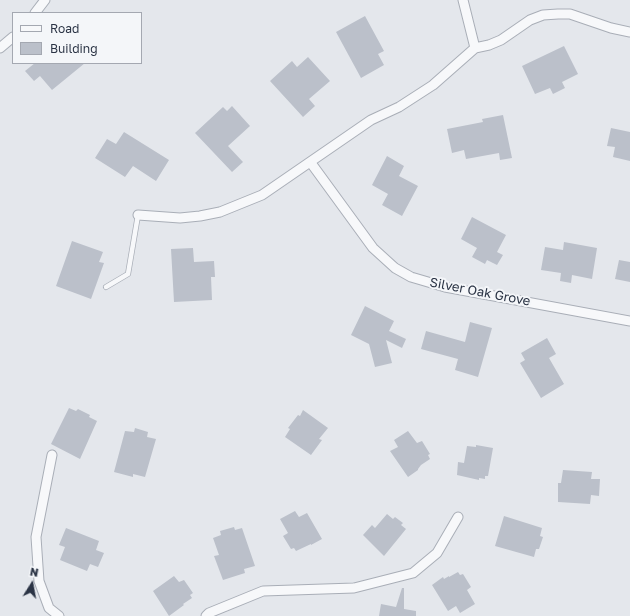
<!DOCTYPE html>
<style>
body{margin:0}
#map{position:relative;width:630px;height:616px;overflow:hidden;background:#e4e7ec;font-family:"Golos Text",sans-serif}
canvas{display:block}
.legend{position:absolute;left:12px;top:12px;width:130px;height:52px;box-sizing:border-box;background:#f4f6f9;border:1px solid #a4a8b1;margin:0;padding:5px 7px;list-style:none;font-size:12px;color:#2b3445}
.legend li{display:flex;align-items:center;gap:8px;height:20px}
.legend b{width:20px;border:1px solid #a4a8b1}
.north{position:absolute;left:12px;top:564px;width:40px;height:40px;-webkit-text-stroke:3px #f4f6f9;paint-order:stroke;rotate:11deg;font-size:11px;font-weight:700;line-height:16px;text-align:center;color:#2b3445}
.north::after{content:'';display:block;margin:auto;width:14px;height:18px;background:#2b3445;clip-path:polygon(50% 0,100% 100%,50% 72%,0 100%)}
</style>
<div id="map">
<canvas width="630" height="616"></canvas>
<ul class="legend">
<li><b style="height:5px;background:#f7f8fa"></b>Road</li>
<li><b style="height:11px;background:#bbc0ca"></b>Building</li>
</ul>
<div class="north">N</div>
</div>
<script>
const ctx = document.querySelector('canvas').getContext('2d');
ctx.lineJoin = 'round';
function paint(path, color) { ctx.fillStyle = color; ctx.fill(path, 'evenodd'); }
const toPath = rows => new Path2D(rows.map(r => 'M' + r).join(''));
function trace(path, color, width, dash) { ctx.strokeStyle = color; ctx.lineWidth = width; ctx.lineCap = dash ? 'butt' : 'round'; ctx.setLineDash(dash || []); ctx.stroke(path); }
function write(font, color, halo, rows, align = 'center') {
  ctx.font = font + ' "Golos Text",sans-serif'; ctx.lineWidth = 4; ctx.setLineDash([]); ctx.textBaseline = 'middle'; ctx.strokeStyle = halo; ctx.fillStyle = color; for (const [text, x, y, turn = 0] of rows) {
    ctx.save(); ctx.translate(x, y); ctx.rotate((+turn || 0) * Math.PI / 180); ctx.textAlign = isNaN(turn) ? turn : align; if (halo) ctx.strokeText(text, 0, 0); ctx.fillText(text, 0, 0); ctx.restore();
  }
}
const building = toPath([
 [365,16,384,51,378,54,384,65,361,78,336,32],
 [564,46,578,74,562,82,565,88,553,94,550,88,535,94,522,66],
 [308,57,330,81,309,99,315,106,303,117,270,81,292,61,297,67],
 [35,63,85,63,52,90,40,76,34,81,25,71],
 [232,106,250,126,228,146,243,162,232,172,195,133,223,107,227,111],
 [503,115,512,158,500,160,499,153,466,159,464,150,452,153,447,129,483,122,482,119],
 [611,128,630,132,630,161,613,157,615,147,607,146],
 [124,132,169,160,156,181,133,166,125,177,95,158,107,139,116,144],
 [387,156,404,166,399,176,418,186,402,216,382,205,388,194,372,185],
 [472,217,506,235,497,252,503,255,497,265,487,260,485,264,472,257,477,248,461,239],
 [72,241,103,252,99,262,104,263,91,299,56,286],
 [564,242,597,248,592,279,572,275,571,283,560,281,561,273,541,270,545,247,563,250],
 [193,248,194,262,214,261,215,277,211,277,212,300,174,302,171,249],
 [619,260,630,262,630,282,615,279],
 [365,306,394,321,389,331,406,339,402,348,386,340,392,363,375,367,369,344,351,335],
 [470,322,492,328,478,377,455,370,458,359,421,349,426,331,465,342],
 [547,338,556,354,549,358,564,384,541,398,520,363,525,360,521,353],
 [69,408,76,411,78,409,90,415,89,417,97,421,80,459,51,444],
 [303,410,328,428,319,439,322,440,311,455,285,437,290,429,288,428,298,415,300,416],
 [135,428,148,432,147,437,156,439,145,477,133,474,133,477,114,472,125,431,134,432],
 [408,431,417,443,422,441,430,454,428,455,430,459,421,465,418,469,418,470,408,477,390,451,398,447,394,440],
 [476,445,493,448,488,476,485,476,485,479,479,478,479,480,457,475,458,462,464,463,467,446,476,447],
 [563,470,592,472,591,479,600,479,599,496,591,495,590,504,558,502,558,483,561,483],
 [295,511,299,517,307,513,322,539,311,545,311,544,296,551,294,548,291,549,283,536,288,533,280,519],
 [387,514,393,519,395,517,403,523,401,525,406,529,384,556,363,535,372,525,375,528],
 [504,516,542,528,540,536,543,537,539,549,536,549,534,557,495,546],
 [234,527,235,530,242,528,255,566,244,569,245,573,223,580,214,556,219,555,213,538,221,535,220,531],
 [66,528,99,541,96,550,104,553,98,567,90,564,87,571,60,560,65,547,59,545],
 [458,572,460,575,463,574,471,587,467,590,475,604,460,613,456,606,448,611,432,585,443,577,444,579,449,576,449,577],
 [174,576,179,582,184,580,193,593,190,595,192,598,183,604,184,605,169,616,153,591],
 [402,588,404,588,404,609,416,611,416,616,379,616,381,604,396,607]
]);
const service = toPath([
 [106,287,128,274,138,215]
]);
const minor = toPath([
 [463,0,475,48],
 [35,13,45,0],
 [0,48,13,37],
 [311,163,373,248,395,268,411,277,445,287,630,321],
 [138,215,180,218,200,216,220,212,262,195,371,120,399,107,433,85,475,48,489,45,501,40,530,20,543,15,558,14,570,14,611,28,630,32],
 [52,455,36,537,39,581,49,608,59,616],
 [206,616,209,613,263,591,354,588,413,573,437,553,458,517]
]);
const streetNames = [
 ["Silver Oak Grove",480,292,11]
];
paint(building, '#bbc0ca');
trace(service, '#a9aeb7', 6);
trace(minor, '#a9aeb7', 11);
trace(service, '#f7f8fa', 4.5);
trace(minor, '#f7f8fa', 9);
write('13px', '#2b3445', '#f4f6f9', streetNames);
</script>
